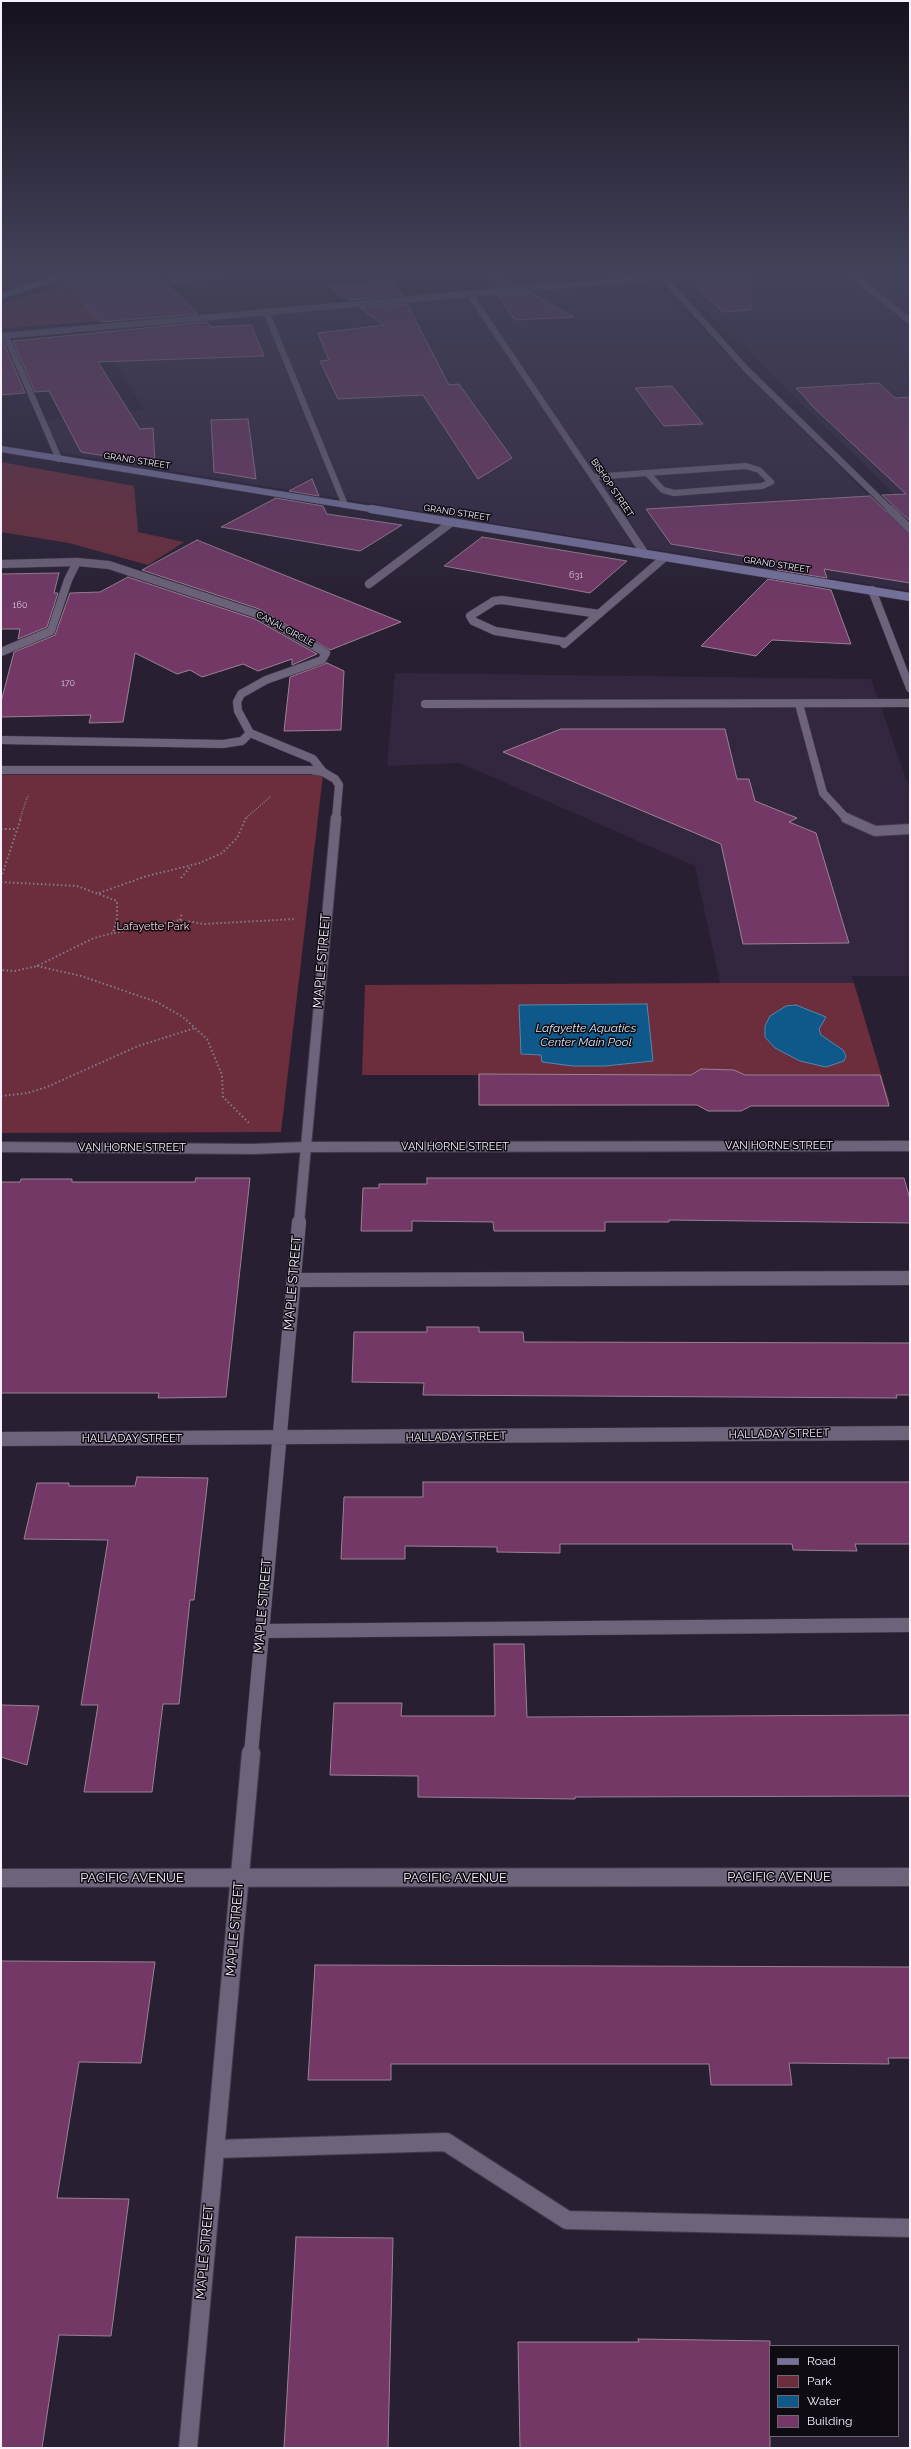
<!DOCTYPE html>
<style>
body{margin:0}
#map{position:relative;width:911px;height:2449px;overflow:hidden;background:#281f32;font-family:Raleway,sans-serif}
canvas{display:block}
.frame{position:absolute;inset:0;border:2px solid #f7f1ff;pointer-events:none}
.legend{position:absolute;left:769px;top:2345px;width:130px;height:92px;box-sizing:border-box;background:#0f0b13;border:1px solid #6c6771;margin:0;padding:5px 7px;list-style:none;font-size:12px;color:#f7f1ff}
.legend li{display:flex;align-items:center;gap:8px;height:20px}
.legend b{width:20px;border:1px solid #6c6771}
</style>
<div id="map">
<canvas width="911" height="2449"></canvas>
<div class="frame"></div>
<ul class="legend">
<li><b style="height:5px;background:#76749f"></b>Road</li>
<li><b style="height:11px;background:#6c2d3c"></b>Park</li>
<li><b style="height:11px;background:#0e5989"></b>Water</li>
<li><b style="height:11px;background:#733866"></b>Building</li>
</ul>
</div>
<script>
const ctx = document.querySelector('canvas').getContext('2d');
ctx.lineJoin = 'round';
function paint(path, color) { ctx.fillStyle = color; ctx.fill(path, 'evenodd'); }
const toPath = rows => new Path2D(rows.map(r => 'M' + r).join(''));
function trace(path, color, width, dash) { ctx.strokeStyle = color; ctx.lineWidth = width; ctx.lineCap = dash ? 'butt' : 'round'; ctx.setLineDash(dash || []); ctx.stroke(path); }
function write(font, color, halo, rows, align = 'center') {
  ctx.font = font + ' Raleway,sans-serif'; ctx.lineWidth = 3; ctx.setLineDash([]); ctx.textBaseline = 'middle'; ctx.strokeStyle = halo; ctx.fillStyle = color; for (const [text, x, y, turn = 0] of rows) {
    ctx.save(); ctx.translate(x, y); ctx.rotate((+turn || 0) * Math.PI / 180); ctx.textAlign = isNaN(turn) ? turn : align; if (halo) ctx.strokeText(text, 0, 0); ctx.fillText(text, 0, 0); ctx.restore();
  }
}
const built = toPath([
 [738,274,910,274,910,509,674,280],
 [650,278,910,537,910,591,62,453,43,420,145,410,92,329],
 [395,673,871,679,910,790,910,976,852,976,854,983,720,983,695,866,460,763,387,766]
]);
const green = toPath([
 [62,285,78,300,175,292,193,313,1,329,1,304],
 [1,462,134,486,138,532,184,542,148,565,69,543,1,532],
 [1,775,323,775,281,1132,1,1133],
 [720,983,854,983,890,1104,479,1106,478,1075,362,1075,365,985]
]);
const water = toPath([
 [647,1004,653,1061,605,1066,573,1066,542,1062,541,1055,521,1054,519,1005,647,1004],
 [796,1005,826,1017,819,1029,821,1035,843,1050,846,1056,844,1061,826,1067,800,1061,775,1048,765,1037,765,1026,770,1016,786,1006,796,1005]
]);
const building = toPath([
 [73,274,156,274,198,314,101,322,62,281,71,278,73,274],
 [484,274,498,274,517,285,493,287,484,274],
 [694,274,749,274,751,310,723,312,688,279,692,278,694,274],
 [394,280,402,295,348,300,329,287,394,280],
 [531,293,574,317,515,320,498,296,531,293],
 [407,304,449,385,459,384,512,458,478,479,423,395,338,399,320,361,329,360,318,333,384,325,360,308,407,304],
 [206,322,211,327,251,325,264,356,98,362,140,429,153,428,155,464,81,452,49,391,35,392,13,341,206,322],
 [3,341,25,393,1,395,1,342,3,341],
 [879,383,895,398,910,397,910,521,882,495,906,494,810,404,811,404,796,388,879,383],
 [672,386,703,424,664,426,635,388,672,386],
 [248,419,256,479,214,472,211,420,248,419],
 [312,479,319,496,289,491,312,479],
 [870,496,910,534,910,583,824,569,827,578,777,570,784,563,671,544,646,509,870,496],
 [276,498,323,506,327,514,402,525,360,551,221,527,276,498],
 [482,537,627,561,590,593,444,566,482,537],
 [197,540,279,573,401,622,330,650,259,609,142,570,197,540],
 [59,573,54,593,58,593,47,627,18,639,20,629,1,629,1,574,59,573],
 [128,577,255,619,317,654,292,665,292,659,258,671,243,664,202,677,190,670,177,674,135,653,123,722,89,723,91,715,1,717,1,702,14,652,55,635,70,593,100,592,128,577],
 [768,579,831,590,851,644,772,640,756,656,701,646,768,579],
 [327,663,344,671,341,730,284,731,290,677,327,663],
 [561,729,725,729,737,779,749,779,755,801,797,818,789,822,816,833,849,943,743,944,721,844,503,752,561,729],
 [701,1069,734,1070,745,1075,880,1075,889,1106,751,1106,741,1111,708,1111,697,1105,479,1105,479,1074,691,1075,701,1069],
 [196,1178,250,1178,226,1397,158,1398,159,1393,1,1393,1,1182,20,1182,21,1179,72,1179,72,1182,195,1182,196,1178],
 [427,1178,904,1178,910,1199,910,1223,669,1220,669,1222,605,1222,605,1231,494,1231,493,1222,412,1221,412,1231,361,1231,363,1188,379,1188,379,1184,427,1184,427,1178],
 [427,1327,479,1327,479,1332,523,1332,524,1342,910,1343,910,1395,896,1395,897,1398,423,1395,424,1383,352,1382,354,1332,427,1332,427,1327],
 [137,1477,208,1478,194,1600,190,1600,179,1704,163,1704,152,1792,84,1792,98,1705,81,1705,108,1540,24,1539,37,1483,69,1483,69,1486,135,1486,137,1477],
 [423,1482,910,1482,910,1544,855,1544,857,1551,793,1550,792,1544,560,1544,560,1553,497,1552,497,1547,405,1546,405,1559,341,1559,344,1497,423,1497,423,1482],
 [494,1644,524,1644,527,1717,910,1715,910,1796,575,1797,575,1799,418,1797,418,1776,330,1775,334,1703,402,1703,401,1716,495,1716,494,1644],
 [1,1705,39,1706,27,1765,1,1757,1,1705],
 [1,1961,155,1962,141,2063,79,2062,57,2198,129,2199,111,2336,59,2335,42,2448,1,2448,1,1961],
 [315,1965,910,1967,910,2058,888,2058,889,2064,789,2063,792,2085,711,2085,709,2064,391,2064,391,2080,308,2080,315,1965],
 [296,2237,393,2238,388,2448,284,2448,296,2237],
 [638,2339,770,2341,770,2448,520,2448,518,2342,639,2342,638,2339]
]);
const pathFar1 = toPath([
 [20,819,28,795],
 [245,819,271,796]
]);
const path = toPath([
 [1,829,17,829],
 [1,878,21,818],
 [181,878,191,866],
 [1,882,77,886,117,901,117,918,113,933,94,938,37,966,15,971,1,970],
 [99,893,147,876,200,863,222,853,237,838,246,818],
 [180,920,182,913],
 [114,933,180,920,204,924,295,919],
 [37,966,81,976,157,1002,183,1017,207,1039,222,1075,223,1097,249,1123],
 [1,1096,28,1093,47,1087,138,1046,195,1028]
]);
const serviceFar4 = toPath([
 [167,274,172,279,218,276],
 [746,466,759,470,771,482,762,486,674,493,663,490,647,473,746,466],
 [594,477,647,473]
]);
const serviceFar3 = toPath([
 [369,584,452,522],
 [566,642,495,631,473,621,470,616,494,601,502,600,599,614],
 [564,644,665,557],
 [1,652,51,631,68,580,77,562],
 [425,704,910,703],
 [799,704,823,793,847,819],
 [1,770,311,770,323,772]
]);
const serviceFar2 = toPath([
 [846,818,875,831,910,829]
]);
const serviceFar1 = toPath([
 [293,1280,910,1278],
 [261,1631,910,1625]
]);
const service = toPath([
 [215,2149,446,2142,567,2220,910,2228]
]);
const minorFar4 = toPath([
 [851,274,910,321],
 [663,277,747,370,891,510],
 [469,293,615,510],
 [266,311,345,505],
 [1,336,690,274],
 [6,336,59,459]
]);
const minorFar3 = toPath([
 [615,509,645,554],
 [890,509,910,529],
 [1,564,77,562,109,565,257,614,326,653,322,660,266,680,241,694,237,702,238,711,250,733,242,741,223,744,1,740],
 [250,733,313,759,323,772,335,779,339,785,336,819]
]);
const minorFar2 = toPath([
 [1,1147,253,1149,305,1147,910,1146],
 [299,1223,336,818]
]);
const minorFar1 = toPath([
 [1,1439,910,1433],
 [251,1754,299,1222]
]);
const minor = toPath([
 [188,2448,251,1753]
]);
const tertiaryFar1 = toPath([
 [872,590,910,688]
]);
const tertiary = toPath([
 [1,1878,910,1877]
]);
const secondaryFar1 = toPath([
 [1,296,69,274],
 [1,449,377,510]
]);
const secondary = toPath([
 [371,509,910,597]
]);
const farStreetnames = [
 ["GRAND STREET",137,461,9],
 ["BISHOP STREET",612,488,56],
 ["GRAND STREET",457,513,9],
 ["GRAND STREET",777,565,9],
 ["CANAL CIRCLE",285,629,28]
];
const numberNames = [
 ["631",576,575],
 ["160",20,605],
 ["170",68,683]
];
const parkNames = [
 ["Lafayette Park",153,927]
];
const streetNames = [
 ["VAN HORNE STREET",779,1146],
 ["VAN HORNE STREET",455,1147],
 ["VAN HORNE STREET",132,1148],
 ["HALLADAY STREET",779,1434,-1],
 ["HALLADAY STREET",456,1437,-1],
 ["HALLADAY STREET",132,1439]
];
const waterNames = [
 ["Lafayette Aquatics",586,1028],
 ["Center Main Pool",586,1042]
];
const nearStreetnames = [
 ["MAPLE STREET",322,961,-85],
 ["MAPLE STREET",293,1283,-85],
 ["MAPLE STREET",263,1606,-85],
 ["PACIFIC AVENUE",779,1877],
 ["PACIFIC AVENUE",132,1878],
 ["PACIFIC AVENUE",455,1878],
 ["MAPLE STREET",235,1929,-85],
 ["MAPLE STREET",205,2252,-85]
];
paint(built, '#332740');
paint(green, '#6c2d3c');
paint(water, '#0e5989');
trace(water, '#5487ac', 1);
paint(building, '#733866');
trace(building, '#9a8293', 1);
trace(serviceFar4, '#443b4c', 7);
trace(serviceFar3, '#443b4c', 9);
trace(serviceFar2, '#443b4c', 12);
trace(serviceFar1, '#443b4c', 15);
trace(service, '#443b4c', 20);
trace(minorFar4, '#443b4c', 7);
trace(minorFar3, '#443b4c', 9);
trace(minorFar2, '#443b4c', 12);
trace(minorFar1, '#443b4c', 15);
trace(minor, '#443b4c', 20);
trace(tertiaryFar1, '#443b4c', 9);
trace(tertiary, '#443b4c', 20);
trace(secondaryFar1, '#443b4c', 7);
trace(secondary, '#443b4c', 9);
trace(pathFar1, '#847c8d', 1.5, [1, 1.5]);
trace(path, '#847c8d', 2, [1.5, 2.5]);
trace(serviceFar4, '#6d637a', 6);
trace(serviceFar3, '#6d637a', 8);
trace(serviceFar2, '#6d637a', 10);
trace(serviceFar1, '#6d637a', 14);
trace(service, '#6d637a', 18);
trace(minorFar4, '#6d637a', 6);
trace(minorFar3, '#6d637a', 8);
trace(minorFar2, '#6d637a', 10);
trace(minorFar1, '#6d637a', 14);
trace(minor, '#6d637a', 18);
trace(tertiaryFar1, '#6d637a', 8);
trace(tertiary, '#6d637a', 18);
trace(secondaryFar1, '#76749f', 6);
trace(secondary, '#76749f', 8);
const sky = ctx.createLinearGradient(0, 0, 0, 617);
sky.addColorStop(0, '#16111c');
sky.addColorStop(0.44, '#42425a');
sky.addColorStop(1, '#42425a00');
ctx.fillStyle = sky;
ctx.fillRect(0, 0, 911, 617);
write('9px', '#f7f1ff', '#0f0b13', farStreetnames);
write('9px', '#d6c3d9', null, numberNames);
write('11px', '#f9cbd2', '#0f0b13', parkNames);
write('11px', '#f7f1ff', '#0f0b13', streetNames);
write('italic 12px', '#d5e6f4', '#0f0b13', waterNames);
write('13px', '#f7f1ff', '#0f0b13', nearStreetnames);
</script>
